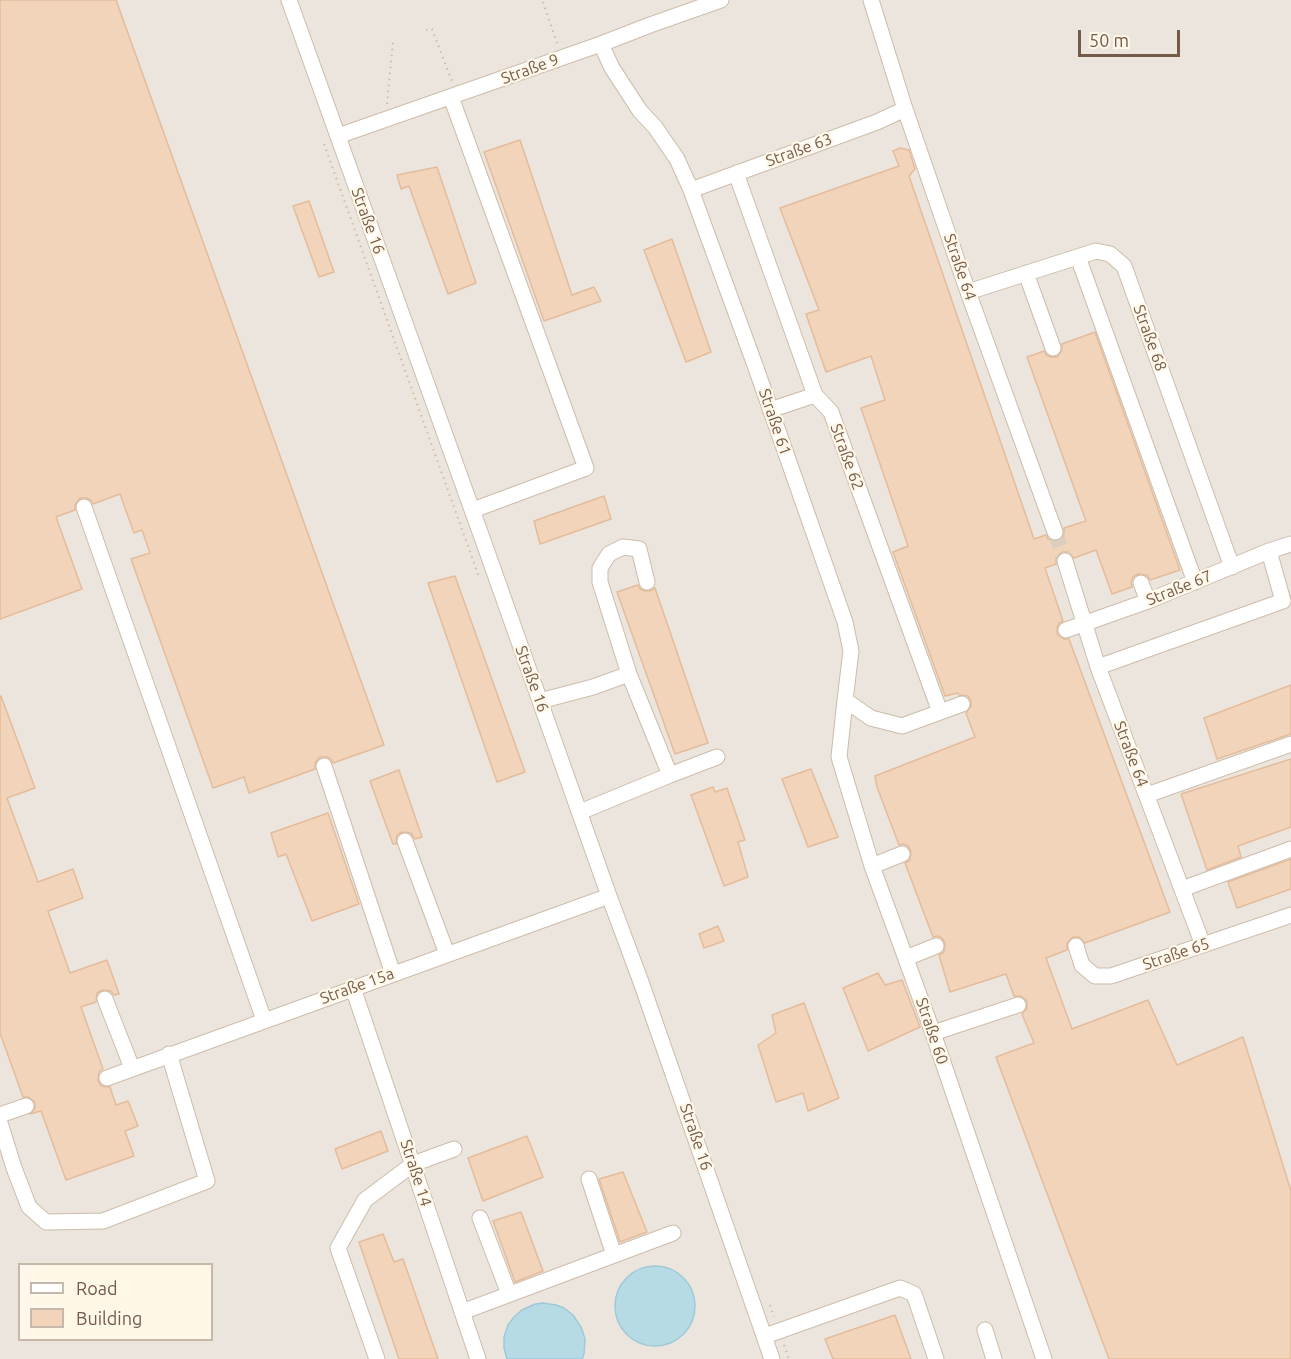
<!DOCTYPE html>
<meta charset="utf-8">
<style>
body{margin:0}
#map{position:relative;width:1291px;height:1359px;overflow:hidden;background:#fcf4e3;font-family:Ubuntu,sans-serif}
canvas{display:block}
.legend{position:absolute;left:18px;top:1263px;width:195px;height:78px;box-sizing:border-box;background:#fff8e9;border:2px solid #c7b9a9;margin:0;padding:8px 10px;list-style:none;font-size:18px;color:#745b49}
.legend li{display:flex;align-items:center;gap:12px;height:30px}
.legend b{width:30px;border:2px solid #c7b9a9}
.scale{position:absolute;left:1078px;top:30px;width:102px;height:27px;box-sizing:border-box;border:3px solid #745b49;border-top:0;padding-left:8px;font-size:18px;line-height:21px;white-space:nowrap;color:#745b49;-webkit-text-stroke:4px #fff8e9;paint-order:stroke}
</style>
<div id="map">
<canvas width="1291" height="1359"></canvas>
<ul class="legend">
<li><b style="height:8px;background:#fff"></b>Road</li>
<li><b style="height:16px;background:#f1d4ba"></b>Building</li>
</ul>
<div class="scale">50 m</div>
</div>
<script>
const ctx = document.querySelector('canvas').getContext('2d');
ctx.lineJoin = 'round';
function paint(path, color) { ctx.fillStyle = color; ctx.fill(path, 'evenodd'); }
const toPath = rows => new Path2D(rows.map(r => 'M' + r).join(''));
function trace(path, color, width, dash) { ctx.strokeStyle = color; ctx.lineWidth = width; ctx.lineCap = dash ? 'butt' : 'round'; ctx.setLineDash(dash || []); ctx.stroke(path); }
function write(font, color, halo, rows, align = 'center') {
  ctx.font = font + ' Ubuntu,sans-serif'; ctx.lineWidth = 4.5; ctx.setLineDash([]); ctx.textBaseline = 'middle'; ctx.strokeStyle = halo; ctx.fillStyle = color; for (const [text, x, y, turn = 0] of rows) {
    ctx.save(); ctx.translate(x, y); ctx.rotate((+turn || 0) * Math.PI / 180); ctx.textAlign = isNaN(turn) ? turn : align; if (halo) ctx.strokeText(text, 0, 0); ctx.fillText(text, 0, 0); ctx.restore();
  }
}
const industrial = toPath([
 [0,0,1291,0,1291,1359,0,1359],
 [20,1264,212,1264,212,1340,20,1340]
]);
const water = toPath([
 '615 1306a40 40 0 1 1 80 0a40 40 0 1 1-80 0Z',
 [543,1303,556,1305,564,1308,573,1315,581,1327,585,1339,584,1354,582,1359,507,1359,504,1348,504,1337,508,1325,514,1317,522,1310,535,1304,543,1303]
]);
const building = toPath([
 [0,0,116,0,384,745,333,763,331,759,327,757,320,757,315,763,315,769,249,793,244,777,213,788,131,559,150,553,142,530,134,533,120,494,93,504,91,500,86,498,80,498,75,505,75,510,56,517,82,589,0,619,0,0],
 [520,140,572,295,594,287,601,301,544,321,484,152,520,140],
 [900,148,909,150,915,169,909,176,1034,539,1046,535,1048,539,1053,541,1059,541,1064,534,1064,528,1086,521,1027,357,1044,351,1046,355,1051,357,1057,357,1062,350,1062,344,1095,332,1180,570,1150,580,1147,575,1138,574,1133,577,1131,582,1132,587,1112,594,1096,550,1074,558,1068,552,1062,552,1056,558,1056,564,1045,568,1063,621,1059,623,1057,628,1057,634,1064,639,1069,639,1170,912,1085,943,1079,937,1073,937,1067,943,1067,950,1046,958,1072,1029,1148,1000,1177,1065,1243,1037,1291,1191,1291,1359,1109,1359,996,1057,1034,1043,1022,1014,1027,1008,1027,1001,1021,996,1014,996,1006,974,950,992,939,955,944,952,945,943,942,938,937,936,933,937,905,863,910,860,911,851,908,846,903,844,899,845,877,787,875,776,975,737,966,713,971,706,971,701,968,696,959,695,958,693,945,696,893,552,908,546,861,408,885,400,871,356,826,372,806,314,819,310,780,208,899,166,893,151,900,148],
 [437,167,476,283,448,294,409,186,401,189,397,175,437,167],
 [309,201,334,272,319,277,293,206,309,201],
 [672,239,711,352,686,362,644,250,672,239],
 [604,496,611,519,540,544,534,521,604,496],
 [455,576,525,772,497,782,428,583,455,576],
 [638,585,640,589,645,591,650,591,655,588,708,743,675,754,617,592,638,585],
 [1291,685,1291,734,1217,759,1204,718,1291,685],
 [0,696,1,696,35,788,7,798,38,882,73,869,83,898,48,911,70,973,107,960,119,994,114,995,111,991,102,990,97,993,96,1002,81,1007,103,1069,99,1072,98,1081,101,1086,110,1087,116,1105,128,1101,138,1126,125,1131,134,1156,66,1180,41,1111,30,1114,35,1108,35,1102,28,1097,23,1097,0,1033,0,696],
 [1291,759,1291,827,1238,846,1241,857,1207,870,1181,794,1291,759],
 [811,769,838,837,808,847,782,779,811,769],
 [399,770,422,837,415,839,411,833,402,832,397,835,396,844,393,844,370,781,399,770],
 [713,787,715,792,727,788,745,840,738,842,748,877,724,886,691,795,713,787],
 [328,813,359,904,312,921,286,854,278,857,271,833,328,813],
 [1291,859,1291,889,1237,908,1228,882,1291,859],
 [718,926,724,941,704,948,699,934,718,926],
 [878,973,885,985,902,980,920,1027,868,1051,843,988,878,973],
 [804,1003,839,1098,808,1111,803,1093,776,1102,758,1045,776,1033,772,1015,804,1003],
 [381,1131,388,1151,342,1169,335,1149,381,1131],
 [527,1136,543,1177,483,1201,468,1158,527,1136],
 [623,1172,647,1232,620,1242,599,1179,623,1172],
 [521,1212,543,1271,515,1282,493,1221,521,1212],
 [383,1234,394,1262,403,1259,438,1359,399,1359,359,1242,383,1234],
 [895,1315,911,1359,833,1359,825,1339,895,1315]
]);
const minorTunnel = toPath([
 [1055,532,1065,561]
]);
const path = toPath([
 [543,2,557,43],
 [426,30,432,29,452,81],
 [387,104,393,41],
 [324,144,479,577],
 [770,1305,774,1317],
 [784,1345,789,1359]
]);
const minor = toPath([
 [289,0,485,546,609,896,641,982,772,1359],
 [871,0,905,109,968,292,1055,532],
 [601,44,612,68,640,111,655,127,677,159,691,190,756,368,845,622,851,651,845,700,871,718,902,726,962,704],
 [451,97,586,468,473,510],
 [338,136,601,44,650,25,721,0],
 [736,173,815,395,831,412,940,712],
 [691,190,877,122,905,109],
 [1078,257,1195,582],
 [1026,273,1053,348],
 [968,292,1096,251,1110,254,1124,266,1232,567],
 [770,410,815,395],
 [84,507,264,1020],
 [1065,561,1098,667,1203,945],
 [1141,583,1148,601],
 [1066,630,1148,601,1269,551,1291,544],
 [1098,667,1283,601,1269,551],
 [845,700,839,757,872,866,933,1033,1044,1359],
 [540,701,593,687,629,674,600,582,600,568,609,554,623,547,639,549,647,582],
 [324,766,393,974],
 [670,775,717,757],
 [1147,795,1291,744],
 [580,812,670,775,629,674],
 [405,841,447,954],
 [872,866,902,854],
 [1182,889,1291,849],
 [1076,946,1082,965,1095,976,1111,976,1291,915],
 [906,958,936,946],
 [353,988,478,1359],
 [105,999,132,1068],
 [933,1033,1018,1005],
 [107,1078,609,896],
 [0,1115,26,1106],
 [0,1123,14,1168,29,1207,46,1222,103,1221,207,1181,169,1054],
 [589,1179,614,1255],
 [480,1218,509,1294],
 [462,1312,673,1233],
 [985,1330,994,1359],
 [765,1336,900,1288,914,1294,936,1359],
 [377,1359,338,1248,365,1200,413,1164,454,1149]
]);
const streetNames = [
 ["Straße 9",530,69,-20],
 ["Straße 63",799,150,-20],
 ["Straße 16",368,221,70],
 ["Straße 64",960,267,71],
 ["Straße 68",1150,338,70],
 ["Straße 61",775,422,71],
 ["Straße 62",847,457,70],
 ["Straße 67",1179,588,-22],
 ["Straße 16",532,679,70],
 ["Straße 64",1131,754,69],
 ["Straße 65",1176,954,-19],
 ["Straße 15a",357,986,-20],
 ["Straße 60",932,1031,71],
 ["Straße 16",696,1137,71],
 ["Straße 14",416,1173,72]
];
paint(industrial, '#ebe5dd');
paint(water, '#b7dbe5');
trace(water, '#9ecad7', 1.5);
paint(building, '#f1d4ba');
trace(building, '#e4bc9b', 1.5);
trace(minorTunnel, '#dacebc', 15, [15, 8]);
trace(minor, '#cdbca9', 17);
trace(path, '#d6b89e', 2, [1.5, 4.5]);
trace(minor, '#fff', 15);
write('16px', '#745b49', '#fff8e9', streetNames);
</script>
